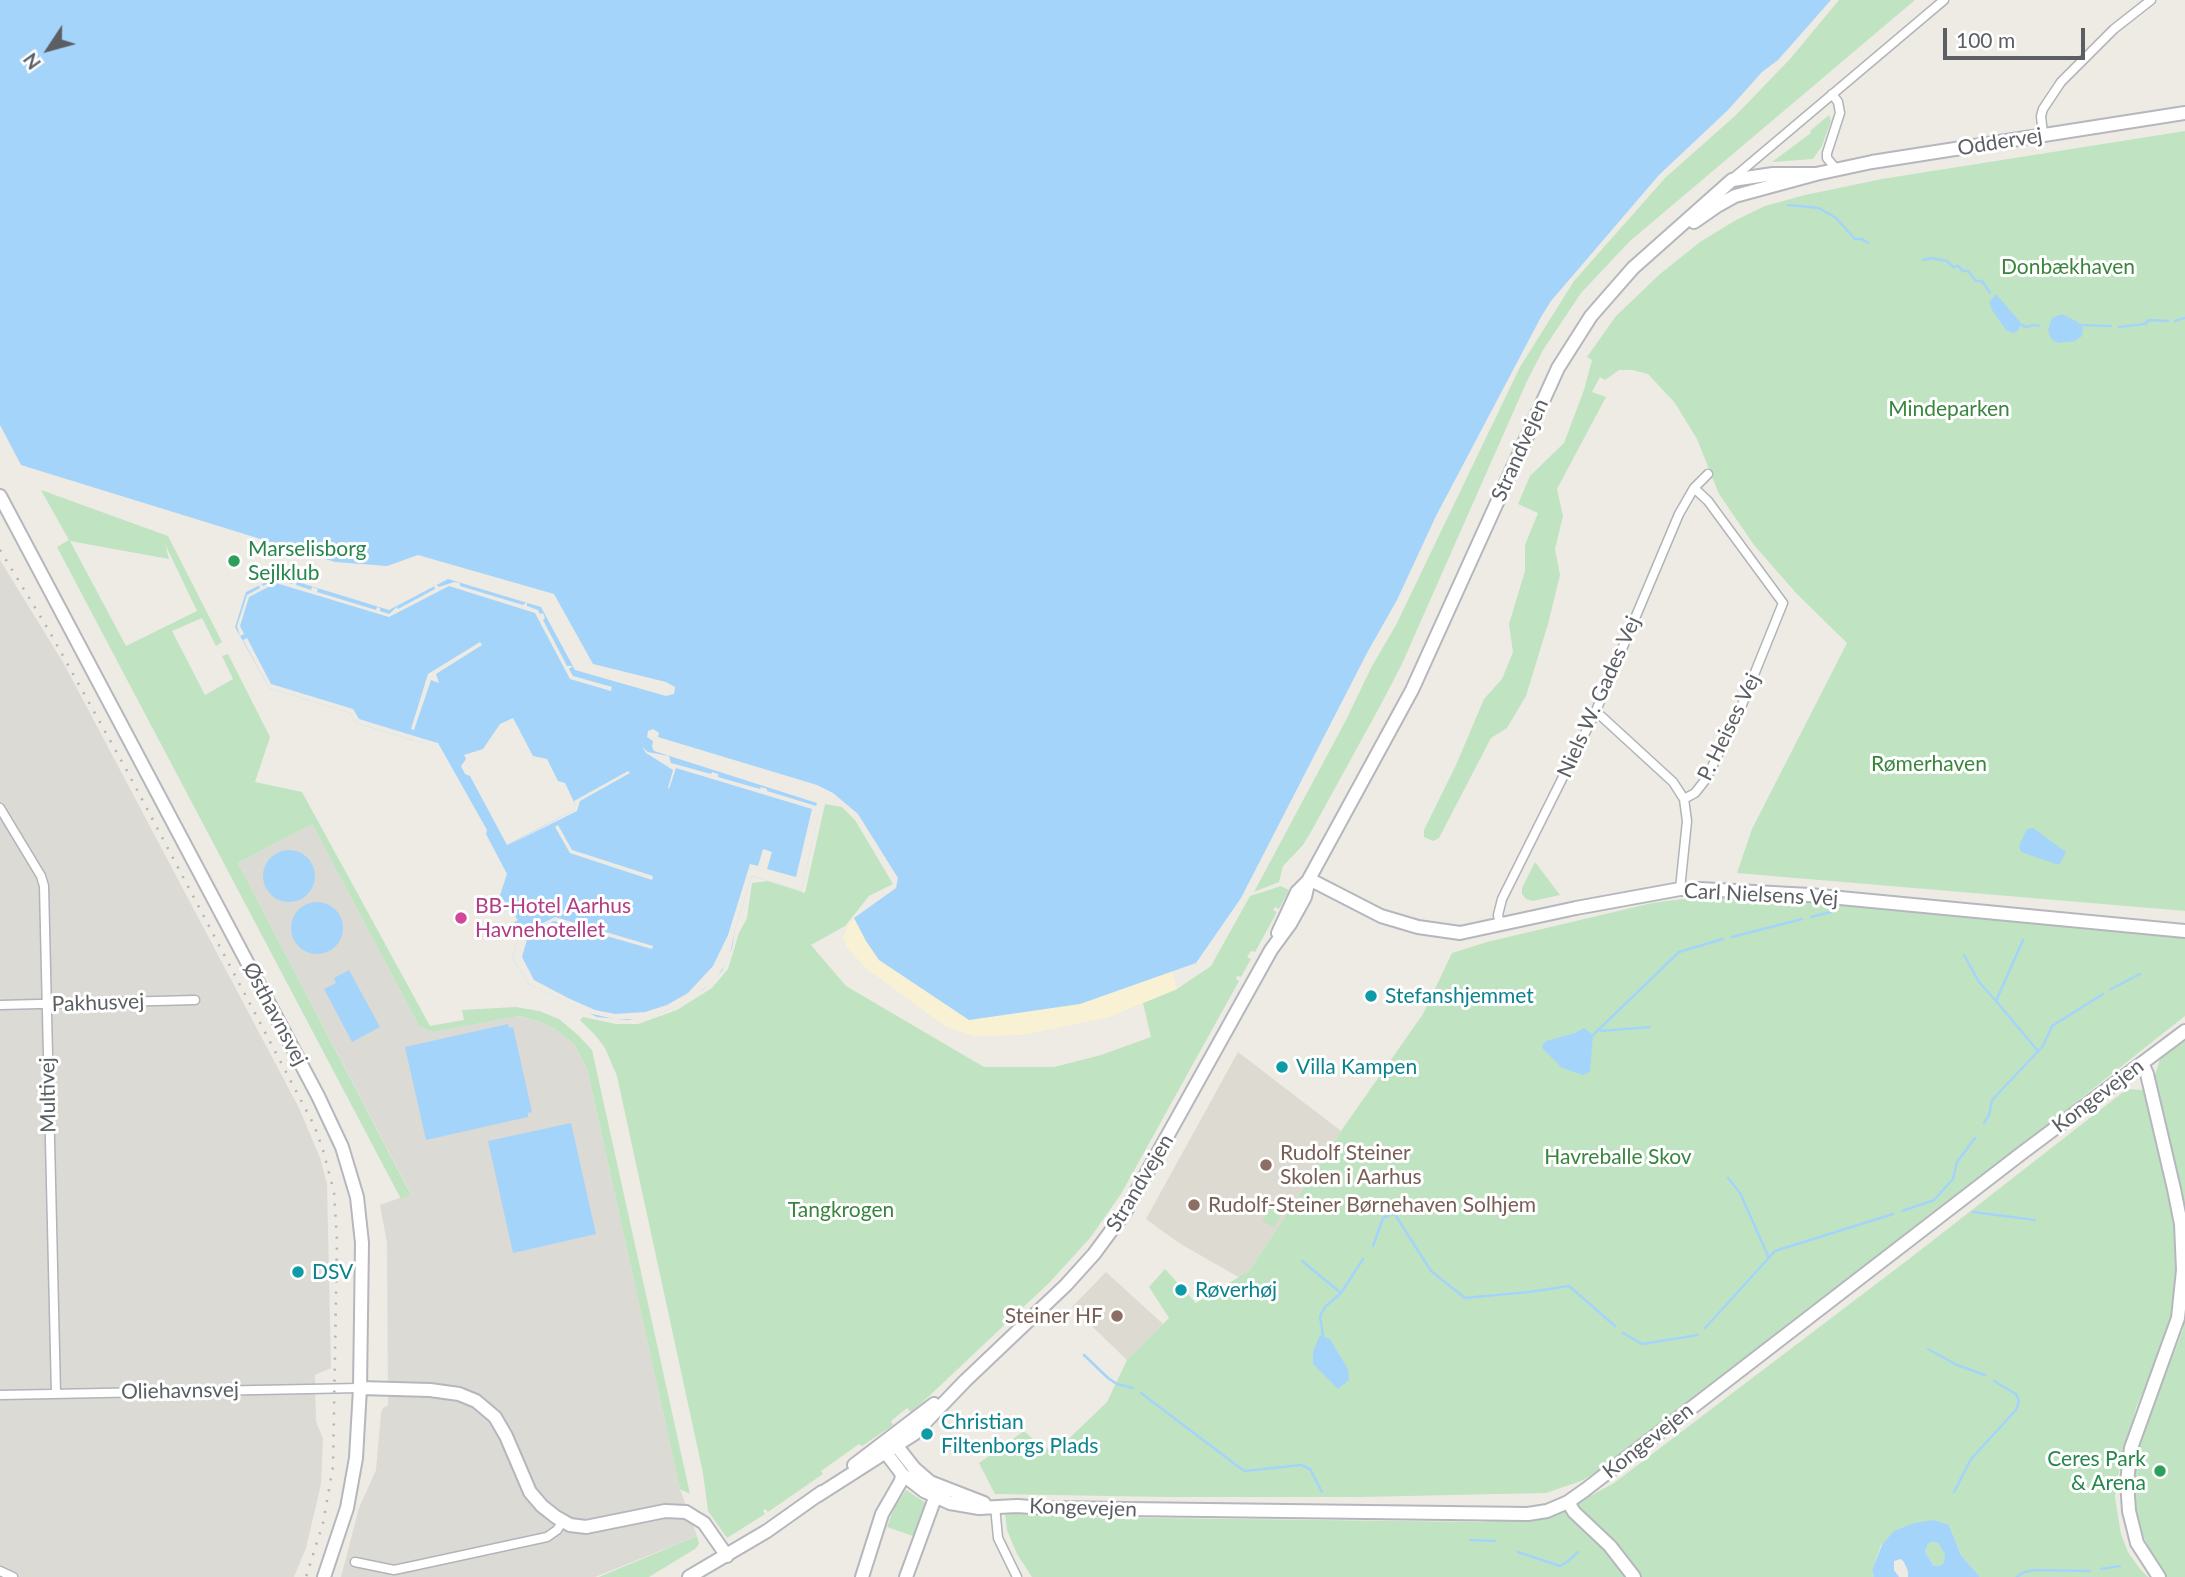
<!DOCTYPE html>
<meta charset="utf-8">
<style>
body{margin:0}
#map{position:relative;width:2185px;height:1577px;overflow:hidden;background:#edebe3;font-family:Lato,sans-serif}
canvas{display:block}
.north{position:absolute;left:14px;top:14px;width:70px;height:70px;-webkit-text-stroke:5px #fff;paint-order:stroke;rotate:234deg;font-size:19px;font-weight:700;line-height:28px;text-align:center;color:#5b5f63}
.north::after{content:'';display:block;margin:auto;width:24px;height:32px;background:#5b5f63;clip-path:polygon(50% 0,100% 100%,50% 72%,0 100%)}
.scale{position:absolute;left:1943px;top:28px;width:142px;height:32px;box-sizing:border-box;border:4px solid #5b5f63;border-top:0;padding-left:9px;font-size:21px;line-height:24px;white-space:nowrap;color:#5b5f63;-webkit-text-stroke:5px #fff;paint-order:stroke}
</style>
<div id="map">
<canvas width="2185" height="1577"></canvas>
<div class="north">N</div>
<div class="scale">100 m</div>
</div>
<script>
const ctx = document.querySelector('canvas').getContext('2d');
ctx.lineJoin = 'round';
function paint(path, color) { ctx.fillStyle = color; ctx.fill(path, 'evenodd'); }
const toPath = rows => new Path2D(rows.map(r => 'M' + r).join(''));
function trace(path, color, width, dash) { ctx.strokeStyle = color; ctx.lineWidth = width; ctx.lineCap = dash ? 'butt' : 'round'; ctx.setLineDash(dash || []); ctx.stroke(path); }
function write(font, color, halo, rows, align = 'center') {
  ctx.font = font + ' Lato,sans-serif'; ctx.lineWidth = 6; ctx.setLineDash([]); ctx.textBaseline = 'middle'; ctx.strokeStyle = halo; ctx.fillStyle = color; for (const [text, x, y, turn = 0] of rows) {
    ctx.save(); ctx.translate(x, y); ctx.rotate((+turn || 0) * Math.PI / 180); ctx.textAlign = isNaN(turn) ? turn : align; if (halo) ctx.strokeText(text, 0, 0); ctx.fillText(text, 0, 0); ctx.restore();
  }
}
const industrial = toPath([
 [0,560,64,664,299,1108,320,1158,327,1184,331,1368,315,1375,316,1421,323,1439,321,1484,306,1548,294,1577,0,1577],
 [312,824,419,1026,433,1032,518,1016,538,1021,555,1029,574,1044,587,1068,680,1489,697,1536,595,1577,341,1577,359,1508,376,1470,381,1413,383,1408,388,1405,387,1243,380,1205,411,1194,238,863]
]);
const education = toPath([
 [1238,1052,1341,1131,1249,1271,1240,1278,1179,1243,1146,1219],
 [1106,1272,1163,1324,1127,1360,1072,1307]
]);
const green = toPath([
 [1839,0,1915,0,1630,241,1581,293,1543,350,1527,381,1401,666,1379,708,1312,830,1303,845,1283,866,1279,882,1254,892,1346,720,1372,666,1396,625,1520,367,1574,281,1665,178,1736,115,1790,59],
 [1829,115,1831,121,1822,146,1813,159,1772,162,1811,133,1810,131],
 [2185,131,2185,911,1737,873,1752,829,1847,643,1796,593,1754,545,1719,494,1697,439,1675,403,1648,374,1632,370,1619,370,1605,380,1600,377,1592,392,1606,397,1557,489,1563,516,1555,549,1560,575,1548,624,1526,696,1507,728,1491,738,1439,838,1433,841,1424,837,1424,830,1456,765,1484,699,1502,679,1513,652,1509,624,1525,571,1525,545,1538,513,1518,504,1530,476,1564,443,1584,390,1592,360,1587,357,1616,316,1660,274,1700,242,1736,220,1765,206,1805,195,1882,179],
 [41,490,168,536,222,642,216,646,202,618,172,631,205,695,233,679,222,656,228,654,270,737,255,782,302,792,430,1026,464,1020,462,1010,516,1007,539,1011,559,1019,578,1035,592,1050,690,1494,680,1489,587,1068,574,1044,555,1029,538,1021,519,1016,433,1032,419,1026,312,824,238,863,411,1195,401,1199,57,547,69,540],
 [70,541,169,559,165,544,197,611,126,646],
 [825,804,842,807,855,820,893,884,869,896,845,926,811,945,846,986,984,1067,1054,1067,1101,1055,1151,1037,1143,1003,1177,989,1211,966,1250,896,1281,886,1289,890,1279,909,1275,907,1273,910,1277,912,1255,952,1251,951,1247,957,1251,959,1241,977,1237,976,1236,979,1239,981,1121,1194,1090,1238,1049,1283,926,1399,911,1412,907,1408,891,1421,893,1425,862,1446,859,1444,821,1471,823,1474,768,1512,765,1509,763,1511,765,1514,727,1538,708,1511,703,1473,617,1076,605,1048,596,1036,580,1020,583,1017,616,1024,638,1024,677,1010,712,988,728,969,739,933,747,918,752,883,768,881,805,893],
 [1535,862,1560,895,1533,901,1526,899,1522,894,1522,888],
 [1706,896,1863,905,2185,937,2185,1016,1863,1271,1605,1467,1581,1481,1546,1493,1360,1497,1167,1497,995,1494,979,1463,1024,1431,1041,1446,1056,1451,1107,1402,1127,1360,1169,1318,1149,1287,1165,1269,1196,1303,1249,1271,1341,1131,1423,1014,1452,953,1487,942,1652,903],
 [2185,1040,2185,1217,2154,1078,2160,1059],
 [2127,1089,2143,1090,2174,1219,2179,1255,2172,1322,2136,1408,2117,1480,2115,1497,2121,1534,2128,1552,2140,1569,2148,1577,1980,1577,1961,1555,1949,1525,1881,1545,1872,1570,1874,1577,1032,1577,1017,1554,1007,1530,1005,1513,1074,1517,1480,1522,1550,1518,1614,1483,1909,1259],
 [1274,1200,1286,1207,1274,1227,1262,1221],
 [2185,1316,2185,1577,2167,1577,2154,1559,2137,1523,2134,1493,2137,1448,2183,1330],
 [906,1490,926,1503,913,1536,887,1527,894,1508],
 [697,1536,699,1544,695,1549,649,1577,599,1577],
 [1931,1542,1938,1543,1946,1554,1944,1563,1939,1566,1934,1566,1925,1552,1928,1544]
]);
const sand = toPath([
 [854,918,866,941,1080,1004,1172,971,1177,989,1109,1017,1023,1035,973,1036,945,1026,867,969,847,948,843,937,848,926]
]);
const water = toPath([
 [0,0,1831,0,1778,60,1762,72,1728,110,1659,175,1551,301,1541,317,1436,516,1397,600,1367,653,1241,898,1196,963,1080,1004,969,1020,879,960,866,941,854,918,896,888,898,878,858,814,833,793,817,785,658,737,659,733,653,729,648,731,647,737,653,741,652,747,654,751,817,803,819,813,801,891,752,876,735,929,732,948,722,971,703,990,664,1012,628,1020,597,1017,529,984,512,958,519,936,512,924,518,920,500,895,507,874,486,834,487,830,438,743,424,739,422,743,356,723,350,713,269,688,235,627,246,592,278,576,389,610,448,579,541,607,575,670,666,696,674,694,675,687,666,682,593,664,554,594,418,555,387,566,335,562,21,465,0,425],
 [513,718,533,756,547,759,558,781,565,783,575,804,572,811,507,845,470,776,465,774,461,766,466,759,464,755,483,749,500,724],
 [1996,294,2021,323,2018,331,2013,333,2006,330,1992,310,1989,302],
 [2062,314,2078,322,2083,328,2082,336,2075,341,2059,343,2052,340,2050,336,2048,330,2052,318],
 [2033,828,2066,852,2059,865,2021,852,2019,846,2027,829],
 '263 876a26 26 0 1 1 52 0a26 26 0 1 1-52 0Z',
 '291 928a26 26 0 1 1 52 0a26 26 0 1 1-52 0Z',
 [349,970,380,1027,352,1042,324,989,336,983,334,978],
 [508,1024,509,1028,513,1027,532,1112,528,1113,528,1117,426,1140,405,1047],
 [1584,1028,1593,1035,1590,1072,1583,1075,1562,1068,1543,1049,1542,1045,1546,1041,1575,1033],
 [571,1123,596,1234,513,1253,488,1141],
 [1320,1335,1330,1339,1348,1369,1349,1380,1338,1389,1313,1364,1313,1351],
 [1934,1520,1949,1525,1961,1555,1980,1577,1908,1577,1908,1571,1904,1562,1901,1559,1894,1561,1894,1570,1899,1577,1874,1577,1872,1570,1882,1545,1894,1531,1914,1523],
 [1931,1542,1938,1543,1945,1554,1944,1563,1939,1566,1934,1566,1925,1552,1928,1544]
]);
const pier = toPath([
 [276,579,292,584,293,580,297,582,296,585,311,590,312,587,318,589,317,592,376,610,377,607,380,608,380,611,389,614,397,607,398,609,435,589,434,586,437,585,439,587,454,582,460,583,460,586,523,605,527,602,527,606,538,610,540,614,543,613,545,618,543,620,567,666,573,666,569,669,573,676,612,687,611,691,570,679,535,613,449,586,389,617,276,583,249,597,240,626,244,634,240,636,237,626,247,595,260,588,259,585,262,584,263,586],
 [247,638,271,684,353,709,359,719,424,739,422,743,356,723,350,713,269,688,243,640],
 [480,642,482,645,436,674,439,683,431,680,414,730,411,729,428,674],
 [642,747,648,752,669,756,671,763,711,774,712,772,718,774,718,777,760,789,761,787,767,789,767,791,816,806,818,800,821,805,801,891,752,876,735,929,729,959,715,980,696,995,664,1012,641,1019,614,1019,588,1013,529,984,512,958,519,936,514,927,521,923,528,936,522,957,534,980,568,998,595,1010,615,1014,645,1012,667,1005,688,993,713,966,728,935,750,864,758,866,763,849,772,852,767,869,796,877,812,809,676,768,669,789,668,788,673,770,646,753],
 [628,771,630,773,580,801,577,811,507,846,572,811,575,804,574,801],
 [558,825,572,850,653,876,652,880,570,853,555,827],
 [555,917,653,946,652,949,554,921,530,933,529,930]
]);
const stream = toPath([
 [1788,205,1819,208,1836,218,1855,239,1862,239,1868,243],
 [1923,260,1931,258,1947,261,1953,267,1958,266,1963,271,1968,271,1976,281,1982,281,1990,293],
 [2175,321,2185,318],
 [2019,324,2026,327,2034,325,2039,326],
 [2080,325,2111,326],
 [2119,327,2145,324,2149,320,2168,321],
 [1811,917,1831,912],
 [1732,937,1802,919],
 [2023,940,1996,1001,2038,1051],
 [1964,955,1979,982,1996,1001],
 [2111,989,2140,974],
 [1601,1031,1650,1027],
 [1593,1035,1679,952,1723,939],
 [1984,1123,1989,1115,1992,1100,2043,1046,2052,1026,2103,994],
 [1728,1178,1740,1193,1769,1258],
 [1902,1211,1934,1200,1953,1179,1957,1162,1975,1138],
 [1973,1212,2035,1220],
 [1373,1246,1383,1218,1394,1213,1431,1271,1465,1298,1529,1292,1569,1286,1615,1326],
 [1302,1261,1341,1293,1363,1259],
 [1705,1328,1775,1251,1893,1214],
 [1623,1333,1642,1344,1698,1335],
 [1323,1336,1320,1316,1325,1307,1341,1293],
 [1928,1349,1957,1365,1985,1375],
 [1084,1355,1108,1378,1117,1384,1133,1388],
 [1141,1393,1240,1468,1245,1471,1301,1465,1310,1469,1322,1492],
 [1954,1492,1971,1459,2016,1410,2019,1401,2016,1394,1994,1381],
 [1470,1540,1495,1541],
 [1518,1552,1560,1566,1567,1562,1578,1552],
 [2101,1569,2120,1566],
 [2017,1577,2024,1572,2035,1570,2090,1571]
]);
const street = toPath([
 [1832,94,1838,102,1840,113,1827,153,1827,158,1836,169],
 [2043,135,2041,116,2043,109,2061,82,2114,29,2151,0],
 [1732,179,1944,0],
 [1595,713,1601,716,1673,782,1684,799],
 [0,808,41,876,44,886,56,1394],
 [1680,889,1687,821,1684,799,1695,793,1706,779,1739,712,1783,603,1708,501,1694,488],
 [1500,925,1498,915,1502,899,1595,713,1679,514,1694,488,1708,474],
 [0,1005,195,1000],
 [0,1395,360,1388],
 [995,1506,998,1538,1017,1577],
 [355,1562,394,1570,413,1566,547,1537,557,1530,563,1521],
 [0,1571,13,1577]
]);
const secondary = toPath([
 [1694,222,1717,206,1735,196,1816,174,1872,162,2185,113],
 [0,496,318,1096,342,1147,357,1197,362,1243,360,1388,356,1458,347,1508,324,1577],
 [1309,879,1381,916,1418,927,1460,933,1576,908,1680,889,1700,889,1809,895,2185,931],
 [1278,933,1297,892,1309,880],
 [2142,1063,2147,1074,2174,1189,2181,1224,2183,1270,2178,1318,2131,1448,2127,1481,2129,1511,2137,1543,2159,1577],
 [360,1388,430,1390,459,1394,476,1401,495,1417,506,1436,530,1492,542,1506,556,1517,570,1525,586,1527,665,1511,686,1512,704,1523,727,1556],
 [892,1440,914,1468,930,1482,984,1503],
 [880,1445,902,1474,924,1491,950,1503,979,1508,1017,1506,1046,1508,1528,1514,1547,1511,1568,1502,1585,1490,2022,1153,2185,1031],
 [854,1465,934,1404],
 [817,1496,914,1434,965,1381,1066,1285,1094,1254,1125,1212,1271,950,1290,924,1305,897,1309,879,1412,690,1558,368,1591,316,1633,268,1732,180,1773,174,1816,174],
 [1568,1502,1574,1512,1610,1546,1634,1577],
 [689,1577,767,1531,822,1492],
 [862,1577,882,1514,901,1481,902,1474],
 [906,1577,935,1498,935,1491]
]);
const rail = toPath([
 [0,550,48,629,126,769,314,1125,323,1150,334,1192,337,1240,333,1467,323,1523,306,1577]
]);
const markers = [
 [234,561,7,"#2e9e5b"],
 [461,918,7,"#d1479c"],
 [1371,996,7,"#0f9aa8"],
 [1282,1067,7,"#0f9aa8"],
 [1266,1165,7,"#8d6e63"],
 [1194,1205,7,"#8d6e63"],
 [298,1272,7,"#0f9aa8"],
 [1181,1290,7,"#0f9aa8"],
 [1117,1316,7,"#8d6e63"],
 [927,1434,7,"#0f9aa8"],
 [2160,1471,7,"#2e9e5b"]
];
const streetNames = [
 ["Oddervej",2000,142,-9],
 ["Strandvejen",1520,450,-66],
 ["Niels W. Gades Vej",1599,697,-66],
 ["P. Heises Vej",1729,727,-64],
 ["Carl Nielsens Vej",1761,895,3],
 ["Pakhusvej",98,1003,-2],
 ["Østhavnsvej",275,1014,62],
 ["Multivej",48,1095,-91],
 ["Kongevejen",2098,1096,-37],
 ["Strandvejen",1140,1183,-59],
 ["Oliehavnsvej",180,1391,-1],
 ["Kongevejen",1648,1441,-38],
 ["Kongevejen",1083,1508,2]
];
const parkNames = [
 ["Donbækhaven",2068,267],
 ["Mindeparken",1949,409],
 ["Rømerhaven",1929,764],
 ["Havreballe Skov",1618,1157],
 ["Tangkrogen",841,1210]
];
const leisureNames = [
 ["Marselisborg",248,549],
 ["Sejlklub",248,573],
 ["Ceres Park",2146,1459,"right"],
 ["& Arena",2146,1483,"right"]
];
const hotelNames = [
 ["BB-Hotel Aarhus",475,906],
 ["Havnehotellet",475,930]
];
const cultureNames = [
 ["Stefanshjemmet",1385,996],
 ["Villa Kampen",1296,1067],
 ["DSV",312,1272],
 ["Røverhøj",1195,1290],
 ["Christian",941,1422],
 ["Filtenborgs Plads",941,1446]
];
const educationNames = [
 ["Rudolf Steiner",1280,1153],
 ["Skolen i Aarhus",1280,1177],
 ["Rudolf-Steiner Børnehaven Solhjem",1208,1205],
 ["Steiner HF",1103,1316,"right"]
];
paint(industrial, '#dcdad5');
paint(education, '#dddad1');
paint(green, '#c0e4c1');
paint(sand, '#f9f1d3');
paint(water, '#a5d4fb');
paint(pier, '#edebe3');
trace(stream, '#a5d4fb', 2.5);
trace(street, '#b1b4b8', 11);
trace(secondary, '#b5b7bd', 16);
trace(street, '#fff', 8);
trace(secondary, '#fff', 12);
trace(rail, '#b2b3b3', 2.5, [2, 9]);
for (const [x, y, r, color] of markers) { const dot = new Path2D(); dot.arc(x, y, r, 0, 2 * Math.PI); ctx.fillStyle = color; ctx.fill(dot); trace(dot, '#fff', 2.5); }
write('21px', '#5b5f63', '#fff', streetNames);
write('21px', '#39853e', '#fff', parkNames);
write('21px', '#27864d', '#fff', leisureNames, 'left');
write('21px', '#b23c85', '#fff', hotelNames, 'left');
write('21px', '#0d838f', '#fff', cultureNames, 'left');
write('21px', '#785e54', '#fff', educationNames, 'left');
</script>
